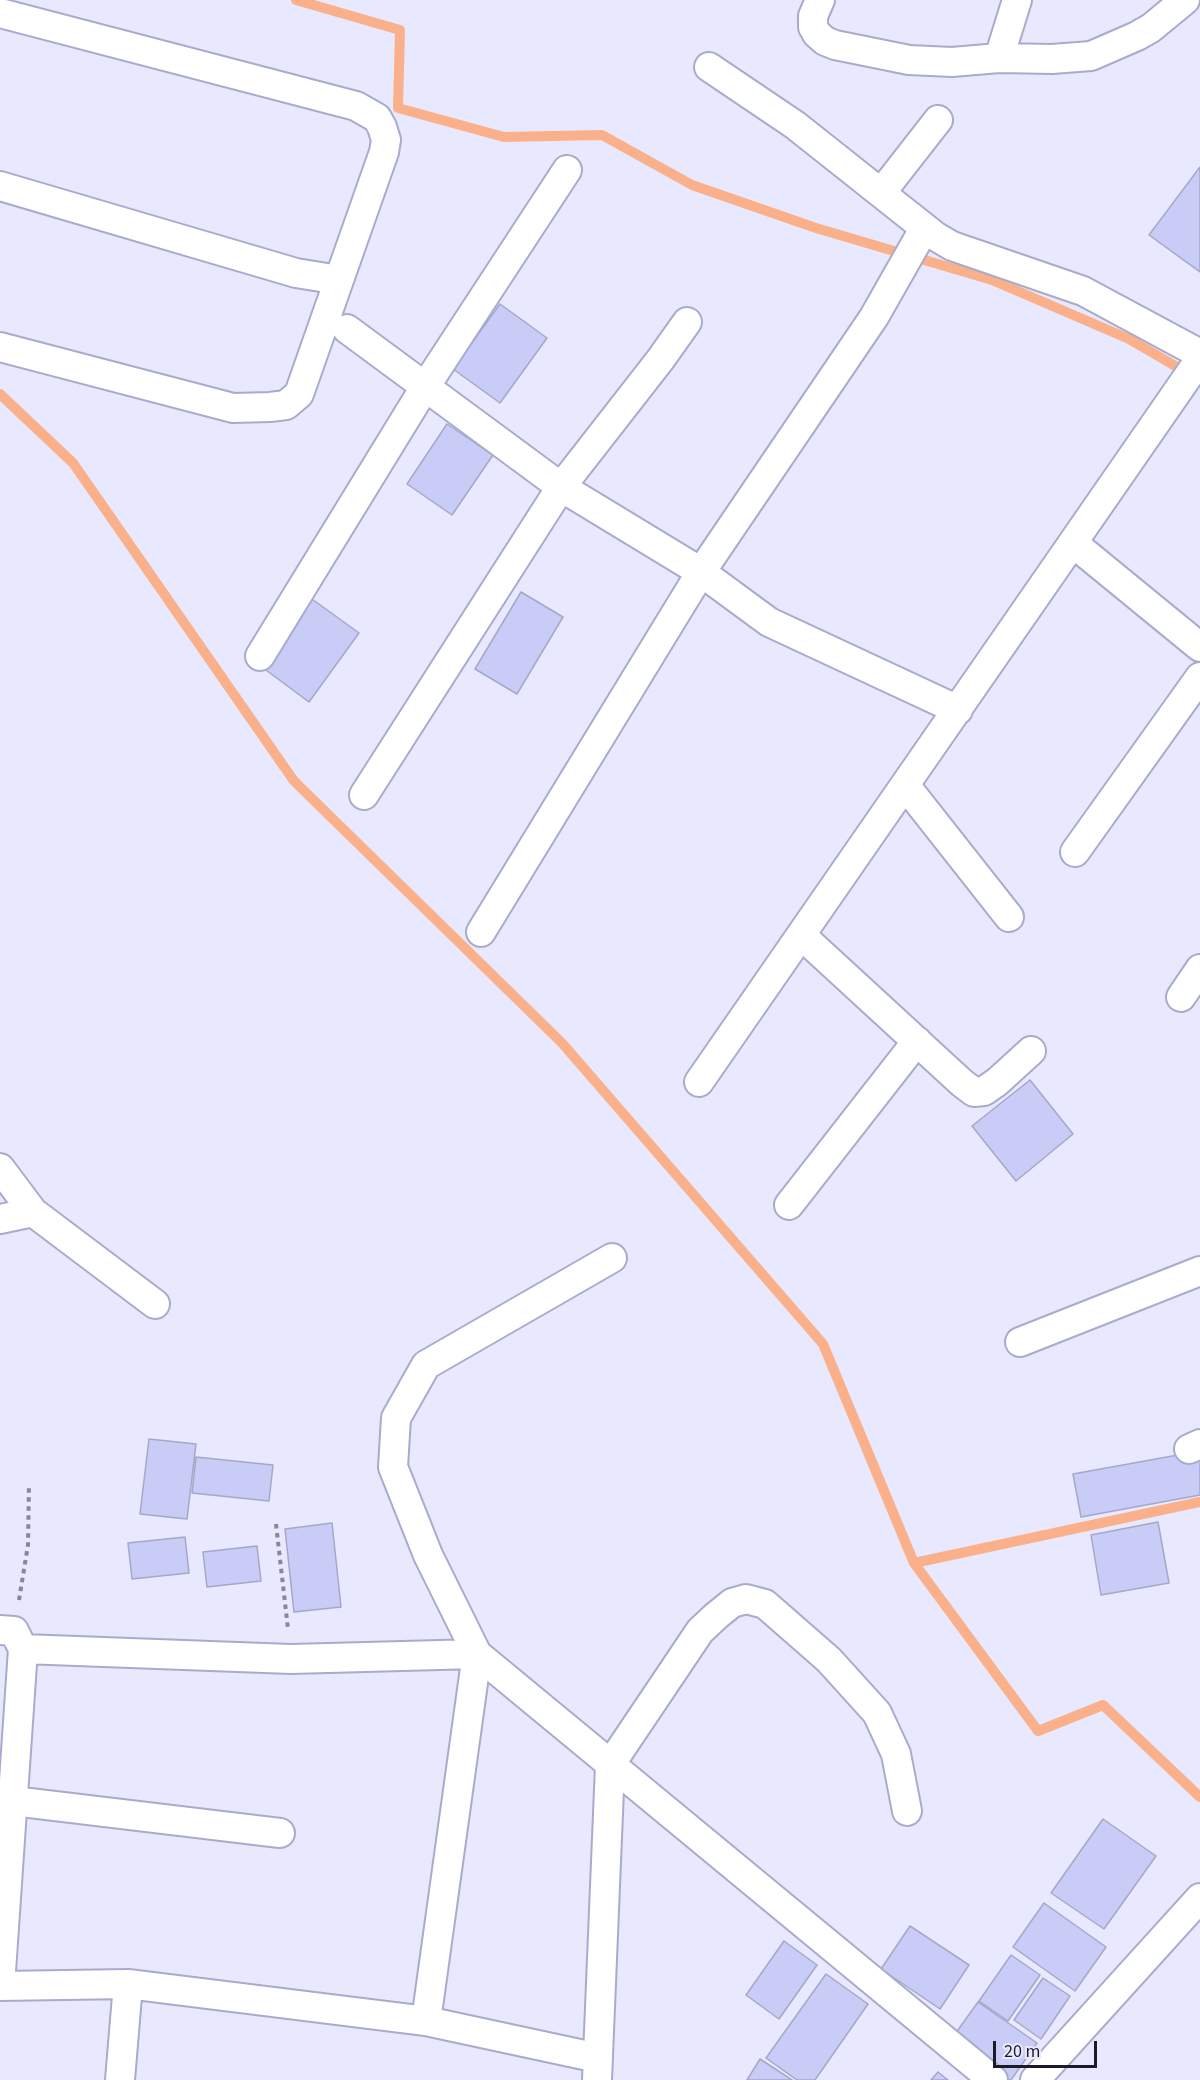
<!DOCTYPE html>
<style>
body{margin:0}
#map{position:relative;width:1200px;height:2080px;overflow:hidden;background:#e8e9fe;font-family:"Source Sans 3",sans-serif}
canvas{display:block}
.scale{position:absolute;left:993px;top:2041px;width:104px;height:27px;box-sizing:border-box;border:3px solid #1a1b27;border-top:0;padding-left:8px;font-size:18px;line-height:21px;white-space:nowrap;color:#1a1b27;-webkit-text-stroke:4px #e8e9fe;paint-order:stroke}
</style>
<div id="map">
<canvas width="1200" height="2080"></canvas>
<div class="scale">20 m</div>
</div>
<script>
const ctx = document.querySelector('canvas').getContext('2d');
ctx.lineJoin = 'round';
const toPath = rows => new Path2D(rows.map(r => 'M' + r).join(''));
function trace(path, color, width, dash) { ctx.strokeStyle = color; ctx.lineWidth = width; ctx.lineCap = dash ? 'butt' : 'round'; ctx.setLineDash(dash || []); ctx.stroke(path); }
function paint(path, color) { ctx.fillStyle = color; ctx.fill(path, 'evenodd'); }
const stream = toPath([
 [296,0,400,30,398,108,504,137,602,135,692,185,816,228,992,280,1129,339,1189,374],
 [0,394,73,463,294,781,562,1043,823,1344,914,1563,1038,1731,1103,1705,1200,1797],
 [914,1563,1200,1502]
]);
const building = toPath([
 [1200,167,1200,272,1149,235,1200,167],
 [500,304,547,338,500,403,453,369,500,304],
 [447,424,493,455,452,515,407,484,447,424],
 [521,592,563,617,517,694,475,669,521,592],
 [305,594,359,633,309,702,255,662,305,594],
 [1030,1080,1073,1134,1016,1181,972,1126,1030,1080],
 [149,1439,196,1444,187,1519,140,1514,149,1439],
 [1200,1451,1200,1495,1081,1517,1073,1474,1200,1451],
 [196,1457,273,1465,269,1501,192,1493,196,1457],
 [1158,1522,1169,1583,1101,1595,1091,1535,1158,1522],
 [332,1523,341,1607,294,1612,285,1529,332,1523],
 [185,1537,189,1573,132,1579,128,1543,185,1537],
 [257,1546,261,1581,207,1587,203,1552,257,1546],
 [1103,1819,1156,1856,1104,1929,1051,1893,1103,1819],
 [1044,1903,1106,1947,1075,1991,1013,1947,1044,1903],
 [910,1926,969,1965,940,2009,881,1969,910,1926],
 [784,1941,817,1965,779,2019,746,1995,784,1941],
 [1011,1955,1040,1975,1008,2021,979,2001,1011,1955],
 [826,1974,868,2004,815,2080,797,2080,766,2058,826,1974],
 [1043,1978,1070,1996,1041,2039,1014,2020,1043,1978],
 [978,2002,1037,2043,1011,2080,1006,2080,950,2041,978,2002],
 [760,2059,792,2080,747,2080,760,2059],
 [938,2072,948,2080,931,2080,938,2072]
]);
const path = toPath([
 [276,1524,288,1629],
 [19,1600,28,1545,29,1484]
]);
const street = toPath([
 [820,0,813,16,813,27,817,34,825,41,835,45,909,60,952,62,999,58,1017,0],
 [0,13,356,106,377,118,382,127,386,140,384,152,339,280,296,273,0,186],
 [999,58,1052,59,1091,56,1137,36,1151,28,1185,0],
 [709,67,795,125,935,236,952,246,1083,291,1200,354],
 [881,193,938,120],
 [347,329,561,487,701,572,769,622,958,710],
 [0,347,233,408,270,407,286,405,299,394,339,280],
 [1073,543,1200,647],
 [260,656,425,387,567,170],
 [905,785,1009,917],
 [364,795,561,487,660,360,687,322],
 [1075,852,1200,677],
 [481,932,701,572,874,317,924,229],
 [801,935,962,1083,974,1092,984,1091,997,1082,1031,1051],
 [1181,997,1200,969],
 [699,1082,1200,359],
 [0,1168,33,1212,155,1304],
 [789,1205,917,1041],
 [0,1219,33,1212],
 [612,1258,426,1365,396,1418,393,1467,428,1555,477,1654,993,2080],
 [1020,1342,1200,1271],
 [1189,1449,1200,1444],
 [0,1630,14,1631,23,1649,0,1986],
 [23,1649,291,1659,477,1654],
 [13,1801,280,1833],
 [0,1986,128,1984,426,2021,598,2058],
 [426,2021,477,1654],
 [120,2080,128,1984],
 [597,2080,610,1765,700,1631,716,1616,732,1603,746,1599,765,1604,829,1660,877,1713,896,1754,907,1811],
 [1035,2080,1200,1898]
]);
trace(stream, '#fab18b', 10);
paint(building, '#caccf8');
trace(building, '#a5a7c7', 1.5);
trace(street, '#a9abcc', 32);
trace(path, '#868798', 4, [4.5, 4.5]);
trace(street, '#fff', 28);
</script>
